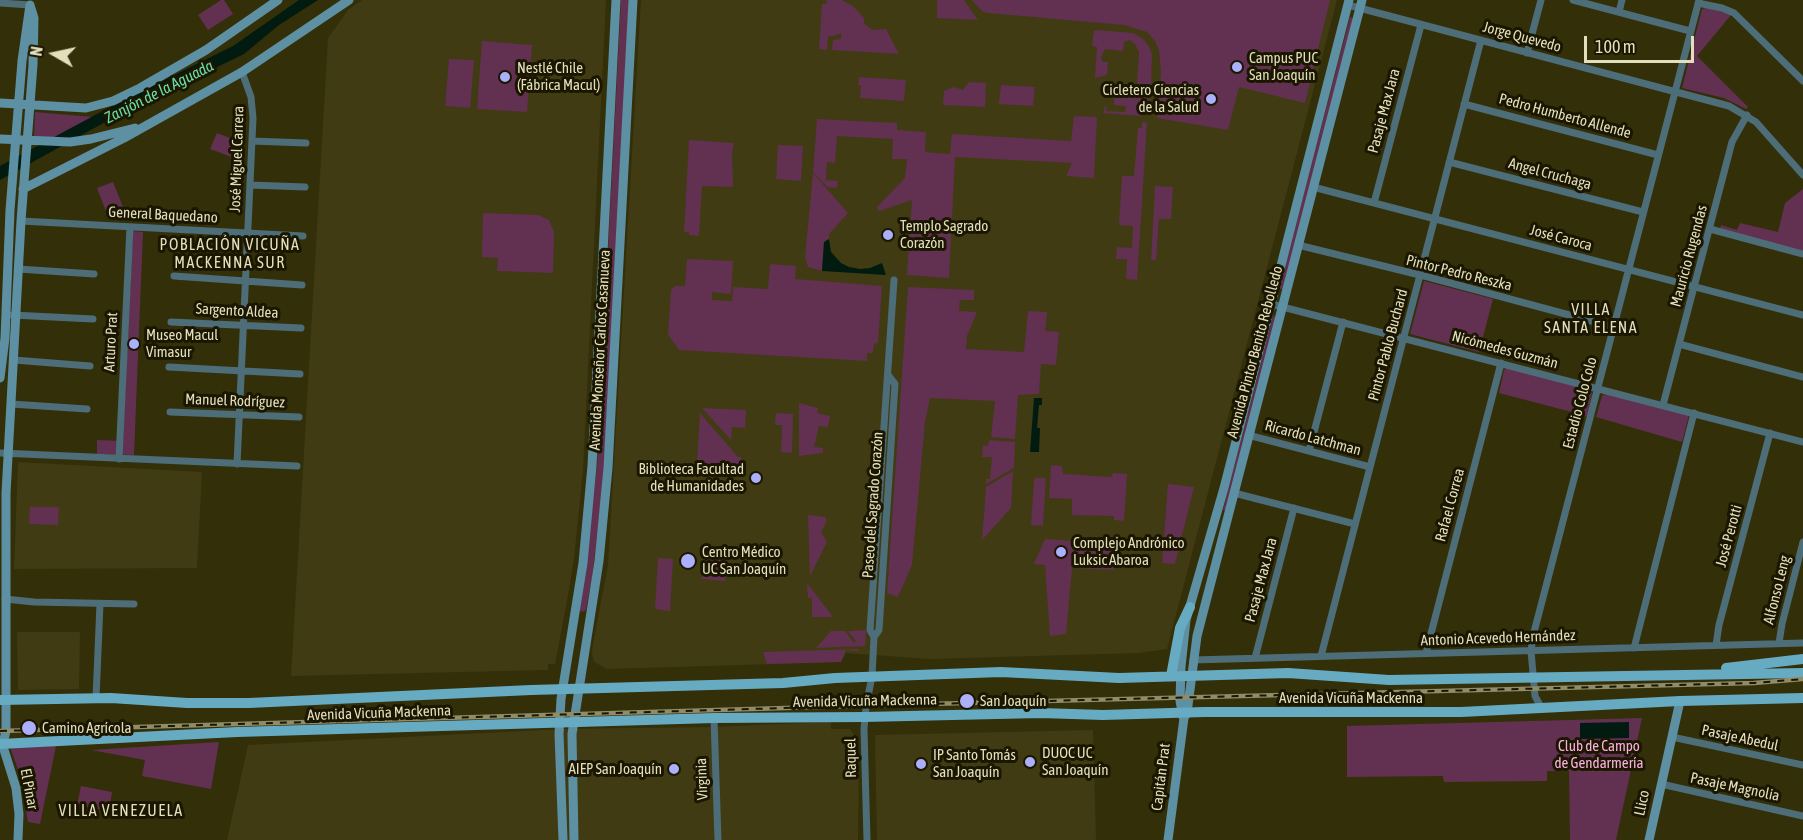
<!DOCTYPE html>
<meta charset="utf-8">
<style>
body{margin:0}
#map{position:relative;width:1803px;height:840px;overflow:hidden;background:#332f09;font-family:"Asap Condensed",sans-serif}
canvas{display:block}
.north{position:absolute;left:24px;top:24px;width:60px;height:60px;-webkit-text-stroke:4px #1a1600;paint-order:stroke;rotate:279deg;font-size:16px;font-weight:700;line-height:24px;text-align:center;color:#e3dfbd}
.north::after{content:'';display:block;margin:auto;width:21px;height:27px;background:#e3dfbd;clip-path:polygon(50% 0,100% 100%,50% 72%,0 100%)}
.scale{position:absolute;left:1584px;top:36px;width:110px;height:27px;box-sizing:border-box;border:3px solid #e3dfbd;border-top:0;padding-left:8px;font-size:18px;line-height:21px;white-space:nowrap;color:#e3dfbd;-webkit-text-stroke:4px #1a1600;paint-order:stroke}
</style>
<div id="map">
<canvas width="1803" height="840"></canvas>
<div class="north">N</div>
<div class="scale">100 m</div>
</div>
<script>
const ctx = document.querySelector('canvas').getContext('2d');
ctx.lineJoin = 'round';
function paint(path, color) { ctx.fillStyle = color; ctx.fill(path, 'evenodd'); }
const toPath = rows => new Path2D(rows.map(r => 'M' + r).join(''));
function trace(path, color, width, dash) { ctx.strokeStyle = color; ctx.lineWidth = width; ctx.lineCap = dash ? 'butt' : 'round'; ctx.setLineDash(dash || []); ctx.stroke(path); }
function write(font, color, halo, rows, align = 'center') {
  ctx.font = font + ' "Asap Condensed",sans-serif'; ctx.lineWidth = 6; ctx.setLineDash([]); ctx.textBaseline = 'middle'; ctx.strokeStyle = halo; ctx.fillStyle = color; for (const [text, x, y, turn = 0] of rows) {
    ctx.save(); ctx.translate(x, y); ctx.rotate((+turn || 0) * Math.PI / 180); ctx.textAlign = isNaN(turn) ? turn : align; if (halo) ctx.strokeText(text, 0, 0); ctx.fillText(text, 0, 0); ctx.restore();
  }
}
const built = toPath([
 [362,0,606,0,583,470,574,559,567,601,555,664,548,664,548,670,291,676,328,38,348,10],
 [641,0,1337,0,1167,649,1139,653,929,659,846,653,841,662,607,669,594,662,592,653,593,644,608,565],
 [18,462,202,472,197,568,14,569],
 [17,632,80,632,79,689,18,690],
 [831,722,831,729,850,729,854,735,855,762,859,762,858,840,227,840,248,745,563,729,712,727],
 [1093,730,1096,840,877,840,875,735]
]);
const green = toPath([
 [221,0,224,0,233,14,208,30,198,15],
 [621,0,629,0,605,466,592,578,586,610,582,612,579,610,597,466],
 [827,0,842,0,853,6,864,18,864,23,872,30,886,29,899,54,832,50,833,40,841,39,841,33,834,36,828,36,827,50,819,49,822,4,826,4],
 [937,0,964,0,978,20,937,18],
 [972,0,1330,0,1305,103,1239,87,1228,130,1157,118,1161,73,1159,50,1155,41,1147,32,1124,25,989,13,983,12],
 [1710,7,1731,15,1697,56,1748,107,1746,109,1724,98,1682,88,1702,9],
 [1350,17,1353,18,1283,289,1279,289],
 [1097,30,1133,33,1142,38,1149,46,1152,55,1151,86,1137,83,1139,52,1135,44,1130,40,1124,42,1123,51,1105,49,1101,57,1102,62,1108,62,1107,75,1095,78,1097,47,1092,46,1094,31],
 [482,41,532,45,527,112,477,109],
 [449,59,474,60,470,108,445,106],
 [859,77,906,80,904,101,860,98,861,85,858,85],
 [969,82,986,83,985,107,943,105,944,91,954,87,963,90],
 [1001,85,1035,87,1033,106,999,104],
 [1115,87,1149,91,1148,107,1141,116,1103,113,1106,104,1106,111,1125,112,1126,106,1114,105,1115,90,1105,91,1104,89],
 [35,112,81,116,93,117,55,138,34,138],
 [1074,116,1097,117,1094,178,1066,176,1072,163,955,157,949,278,907,275,912,200,879,211,877,207,905,178,907,159,892,159,893,139,837,136,835,163,827,162,826,180,838,181,837,188,827,187,813,172,817,119,897,123,897,130,926,132,925,152,950,154,952,134,1071,141],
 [1142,122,1147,123,1137,280,1126,279,1127,259,1116,259,1117,247,1132,248,1133,226,1119,225,1122,176,1134,176,1138,128,1142,128],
 [217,133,243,143,237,159,210,149],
 [689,140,734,143,732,153,733,187,702,186,699,236,689,235,689,232,684,232],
 [778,145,803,146,801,181,776,179],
 [813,173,848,213,829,234,829,239,824,242,822,271,808,267,805,257],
 [113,182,123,207,107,214,97,188],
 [1155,186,1173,187,1171,219,1159,219,1156,260,1151,260],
 [1803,189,1803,251,1720,229,1721,225,1737,230,1740,223,1778,232,1785,203],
 [483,213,538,215,549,220,554,232,553,273,497,271,498,258,482,257],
 [133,231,143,232,134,455,97,454,97,440,123,441],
 [687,259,733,261,731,294,712,292,712,300,732,301,733,287,768,289,770,264,796,266,795,279,882,286,878,343,874,344,873,353,867,353,867,361,679,350,668,334,671,290,675,286,685,286],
 [1424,281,1493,299,1479,352,1410,334],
 [908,287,974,290,974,300,960,300,959,311,977,312,967,336,966,349,1024,352,1028,311,1047,312,1045,331,1059,332,1056,365,1041,364,1039,394,1018,395,1015,439,991,437,995,401,930,398,925,422,912,565,898,597,887,593],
 [1273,316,1278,317,1227,511,1223,510],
 [1507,368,1588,389,1592,393,1587,416,1499,393,1504,370],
 [1607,393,1689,415,1682,442,1596,417,1602,396],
 [799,403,818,408,817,413,830,416,828,427,819,426,814,447,823,448,823,453,799,456],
 [702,408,746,410,745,428,732,427,731,440],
 [700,413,738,457,741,457,741,466,697,464],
 [776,413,793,414,792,453,781,452,782,425,775,425],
 [989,440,1015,442,1014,468,986,484,986,479,990,479,992,457,982,457,983,445,988,446],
 [1051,465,1062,466,1063,474,1112,477,1113,473,1127,474,1124,521,1114,520,1114,516,1072,515,1072,499,1049,498],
 [1013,471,1011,508,982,540,986,487],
 [1036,478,1046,478,1043,526,1031,525,1034,480],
 [1168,484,1194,487,1175,564,1162,563],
 [30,507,59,507,58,525,29,524],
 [808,515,826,517,826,523,821,532,827,542,810,576],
 [1045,539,1116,544,1114,570,1072,568,1066,634,1050,636,1045,565,1034,564],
 [704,553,727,555,725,581,702,579],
 [658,558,673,559,670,611,655,609],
 [807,583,833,617,812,617,812,598,808,598],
 [866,630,865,646,816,648,831,631,845,631,854,643,856,641,848,631],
 [859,649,858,651,846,650,841,662,767,664,763,652],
 [1642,718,1616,840,1570,840,1569,771,1547,771,1547,781,1444,782,1443,776,1347,777,1347,726],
 [219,742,211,789,142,776,145,760,91,750],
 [56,746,40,824,28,822,20,775,10,747],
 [81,786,112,792,109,811,77,805]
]);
const water = toPath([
 [299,0,318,0,279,25,244,54,118,115,0,180,0,166,112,106,233,46],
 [829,239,831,252,841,263,849,267,860,269,870,268,882,263,886,275,822,271,824,242],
 [1034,398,1042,398,1042,405,1039,405,1037,428,1040,428,1039,452,1030,452],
 [1629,722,1629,738,1580,739,1580,723]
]);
const street = toPath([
 [1573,0,1690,31],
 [0,3,30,5],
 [1698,3,1722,8,1734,13,1803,81],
 [1348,5,1729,106,1756,122,1803,175],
 [1619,12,1622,0],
 [1527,53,1541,0],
 [1464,104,1658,155],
 [252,141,306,143],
 [1449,162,1643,212],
 [250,185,305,187],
 [1313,187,1803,315],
 [1374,203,1421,25],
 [21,221,303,236],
 [1710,229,1803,254],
 [1298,245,1428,277,1614,327],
 [18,269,94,274],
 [174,276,302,285],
 [1271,304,1803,442],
 [12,315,93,319],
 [171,322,301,328],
 [1679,344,1803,377],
 [14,360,90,366],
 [169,367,300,374],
 [11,404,87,409],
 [1663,405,1732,142,1747,115],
 [170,412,299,417],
 [1248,435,1370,467],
 [1309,451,1343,322],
 [0,453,297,466],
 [119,459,130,227],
 [237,464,253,118,251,97,242,72],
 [1234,493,1355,524],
 [5,599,34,602,134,604],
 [874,637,870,630,894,280],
 [1779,643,1782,624,1803,542],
 [1716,645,1719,625,1770,433],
 [1634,648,1694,413],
 [1426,653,1501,363],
 [1321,656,1481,40],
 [1255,658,1294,508],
 [1193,660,1803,643],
 [96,698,100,604],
 [1542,709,1535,696,1531,651,1533,636,1699,0],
 [714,718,718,840],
 [1672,737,1803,765],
 [1661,784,1803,816],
 [867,840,864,729,866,707,872,676,874,637,879,630,895,384,888,375]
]);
const secondary = toPath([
 [0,103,86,108,113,101,140,88,206,50,278,0],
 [0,139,70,142,91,139,135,128],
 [23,189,124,138,242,72,349,0],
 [0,378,5,338,10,210,22,61,30,5],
 [1183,717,1180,701,1181,667,1186,620,1224,488,1349,0],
 [1,740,16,788,19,814,18,840],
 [3,744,6,731,6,493,21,221,33,65,34,18,30,5],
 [563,840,559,734,561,699,583,563,592,466,616,0],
 [574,840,572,734,599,561,608,468,633,0],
 [1168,840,1184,718,1187,713,1197,636,1362,0],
 [1649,840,1680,701]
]);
const primary = toPath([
 [1726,668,1803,659],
 [1171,676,1180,628,1190,607],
 [0,700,111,698,187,703,249,703,531,690,783,683,835,678,1001,672,1119,678,1288,673,1389,680,1803,673],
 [0,744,237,732,714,718,864,717,1041,713,1103,715,1204,712,1461,712,1680,701,1803,698]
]);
const rail = toPath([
 [0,731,888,705,1754,683,1803,679]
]);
const markers = [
 [1237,67,6,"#acaffb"],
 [505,77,6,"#acaffb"],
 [1211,99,6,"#acaffb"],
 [888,235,6,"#acaffb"],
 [134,344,6,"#acaffb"],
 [756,478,6,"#acaffb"],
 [1061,552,6,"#acaffb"],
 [688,561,8,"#acaffb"],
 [967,701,8,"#acaffb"],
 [29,728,8,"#acaffb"],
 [1030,762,6,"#acaffb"],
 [921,764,6,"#acaffb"],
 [674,769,6,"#acaffb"]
];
const streetNames = [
 ["Jorge Quevedo",1522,37,15],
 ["Pasaje Max Jara",1384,111,-75],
 ["Pedro Humberto Allende",1565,116,15],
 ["José Miguel Carrera",237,159,-88],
 ["Angel Cruchaga",1550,174,15],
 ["General Baquedano",163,215,3],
 ["José Caroca",1561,238,15],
 ["Mauricio Rugendas",1689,256,-75],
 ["Pintor Pedro Reszka",1459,273,14],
 ["Sargento Aldea",237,311,3],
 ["Arturo Prat",111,342,-87],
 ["Pintor Pablo Buchard",1388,345,-75],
 ["Avenida Monseñor Carlos Casanueva",600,350,-87],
 ["Nicómedes Guzmán",1505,350,15],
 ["Avenida Pintor Benito Rebolledo",1255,352,-75],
 ["Manuel Rodríguez",235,401,2],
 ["Estadio Colo Colo",1580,403,-75],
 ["Ricardo Latchman",1313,438,15],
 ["Paseo del Sagrado Corazón",873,505,-86],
 ["Rafael Correa",1450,505,-75],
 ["José Perotti",1729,536,-75],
 ["Pasaje Max Jara",1261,580,-75],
 ["Alfonso Leng",1777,590,-76],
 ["Antonio Acevedo Hernández",1498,638,-2],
 ["Avenida Vicuña Mackenna",1351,698],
 ["Avenida Vicuña Mackenna",865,701,-1],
 ["Avenida Vicuña Mackenna",379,713,-2],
 ["Pasaje Abedul",1740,738,12],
 ["Raquel",851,758,-91],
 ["Capitán Prat",1161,777,-83],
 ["Virginia",702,779,-92],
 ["Pasaje Magnolia",1735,787,12],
 ["El Pinar",29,789,79],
 ["Llico",1642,803,-78]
];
const poiNames = [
 ["Campus PUC",1249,58],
 ["San Joaquín",1249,75],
 ["Nestlé Chile",517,68],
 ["(Fábrica Macul)",517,85],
 ["Cicletero Ciencias",1199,90,"right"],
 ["de la Salud",1199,107,"right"],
 ["Templo Sagrado",900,226],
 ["Corazón",900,243],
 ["Museo Macul",146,335],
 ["Vimasur",146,352],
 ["Biblioteca Facultad",744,469,"right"],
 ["de Humanidades",744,486,"right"],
 ["Complejo Andrónico",1073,543],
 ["Luksic Abaroa",1073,560],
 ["Centro Médico",702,552],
 ["UC San Joaquín",702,569],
 ["San Joaquín",980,701],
 ["Camino Agrícola",42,728],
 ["DUOC UC",1042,753],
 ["San Joaquín",1042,770],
 ["IP Santo Tomás",933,755],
 ["San Joaquín",933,772],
 ["AIEP San Joaquín",662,769,"right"]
];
const parkNames = [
 ["Club de Campo",1599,746],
 ["de Gendarmería",1599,763]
];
const waterNames = [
 ["Zanjón de la Aguada",159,92,-27]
];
const neighbourhoodNames = [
 ["POBLACIÓN VICUÑA",230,245],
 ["MACKENNA SUR",230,263],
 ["VILLA",1591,310],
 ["SANTA ELENA",1591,328],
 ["VILLA VENEZUELA",121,811]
];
paint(built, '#403b12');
paint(green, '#623051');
paint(water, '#021b10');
trace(street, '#4d6d78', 7);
trace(secondary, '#5c90a2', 9);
trace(primary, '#67abc2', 10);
trace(rail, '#908c68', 4.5);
trace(rail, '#1a1600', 2, [7]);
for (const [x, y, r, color] of markers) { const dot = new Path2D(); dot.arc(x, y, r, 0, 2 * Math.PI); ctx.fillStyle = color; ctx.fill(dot); trace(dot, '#1a1600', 2); }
write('15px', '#e3dfbd', '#1a1600', streetNames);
write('15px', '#e3dfbd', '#1a1600', poiNames, 'left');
write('15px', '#fab0dd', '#1a1600', parkNames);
write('italic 16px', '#69dba8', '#1a1600', waterNames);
ctx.letterSpacing = '1.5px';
write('16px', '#e3dfbd', '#1a1600', neighbourhoodNames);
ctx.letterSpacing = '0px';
</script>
